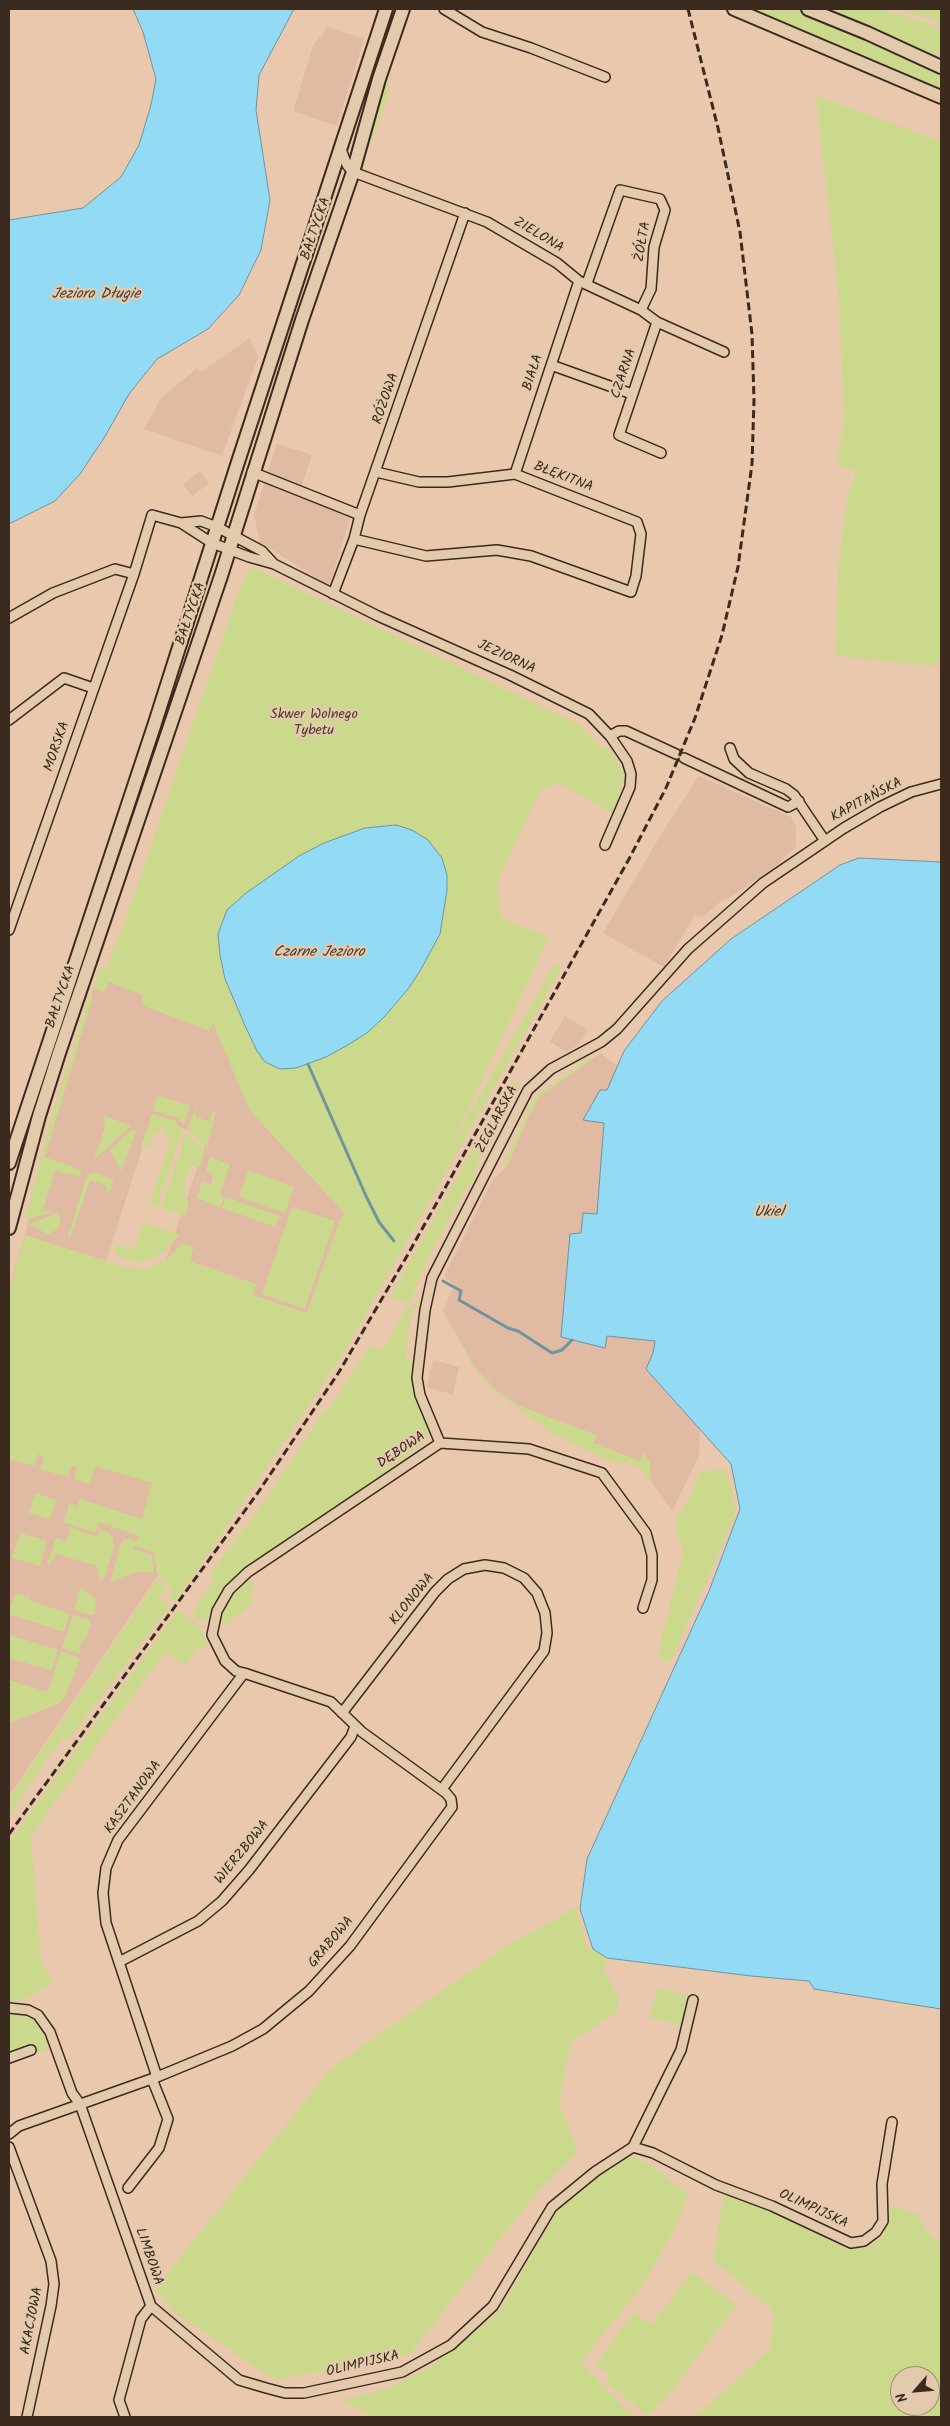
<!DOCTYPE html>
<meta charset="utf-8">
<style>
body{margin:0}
#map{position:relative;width:950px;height:2426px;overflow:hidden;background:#e9c8ad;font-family:Kalam,sans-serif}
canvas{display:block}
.frame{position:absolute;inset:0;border:10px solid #3b2a1e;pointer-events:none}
.north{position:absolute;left:890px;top:2366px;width:50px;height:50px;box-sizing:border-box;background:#e4caac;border:1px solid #a08a73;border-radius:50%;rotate:243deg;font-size:14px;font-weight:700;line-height:20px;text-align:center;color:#3b2a1e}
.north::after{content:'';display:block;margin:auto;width:18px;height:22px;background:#3b2a1e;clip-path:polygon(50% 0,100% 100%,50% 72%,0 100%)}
</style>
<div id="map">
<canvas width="950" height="2426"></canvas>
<div class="frame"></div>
<div class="north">N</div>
</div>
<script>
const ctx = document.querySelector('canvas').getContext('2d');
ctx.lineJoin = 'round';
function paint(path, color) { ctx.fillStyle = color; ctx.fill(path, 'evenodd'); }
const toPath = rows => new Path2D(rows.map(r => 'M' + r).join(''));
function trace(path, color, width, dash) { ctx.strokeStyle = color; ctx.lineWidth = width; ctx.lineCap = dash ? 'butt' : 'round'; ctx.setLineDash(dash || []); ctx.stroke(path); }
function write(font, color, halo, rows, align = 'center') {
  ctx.font = font + ' Kalam,sans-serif'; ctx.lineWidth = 5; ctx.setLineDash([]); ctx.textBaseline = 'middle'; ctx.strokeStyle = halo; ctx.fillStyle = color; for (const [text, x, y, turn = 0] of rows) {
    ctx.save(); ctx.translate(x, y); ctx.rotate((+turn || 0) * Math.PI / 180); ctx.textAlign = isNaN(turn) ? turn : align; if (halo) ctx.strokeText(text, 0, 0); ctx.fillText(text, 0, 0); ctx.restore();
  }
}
const built = toPath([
 [328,27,364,39,337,126,293,111,313,46],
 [250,338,258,357,222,456,144,429,161,398,197,368,201,372],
 [277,444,312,455,298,496,351,515,329,586,260,542,254,515],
 [200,471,209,483,192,496,183,484],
 [699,776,791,817,796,827,796,846,777,865,731,897,721,901,703,917,694,916,664,967,603,933,665,828],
 [100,967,200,1003,217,1028,249,1109,387,1259,162,1569,9,1796,9,1290,28,1223,55,1104],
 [152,1118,208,1136,157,1286,105,1264],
 [565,1016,588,1030,578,1045,566,1052,550,1041],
 [600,1053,699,1125,702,1337,699,1456,672,1511,640,1465,551,1428,501,1395,484,1380,473,1366,443,1311,454,1285,444,1276,493,1179,507,1167,526,1121,539,1097],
 [433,1360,459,1367,453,1394,427,1388]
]);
const green = toPath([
 [750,9,793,9,921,63,941,73,941,91],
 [827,9,877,9,928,23,936,28,941,34,940,52,934,54,926,52],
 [895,9,941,9,941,23,929,18],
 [388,76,390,90,370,146,364,153],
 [816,96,919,133,940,141,941,144,941,657,936,666,835,656,839,562,847,500,856,470,837,465,844,419,839,299],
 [252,567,580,725,601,748,608,747,624,773,615,815,559,783,541,790,497,882,501,918,549,937,451,1146,555,963,562,967,342,1356,175,1602,168,1598,172,1591,157,1573,154,1552,135,1546,134,1549,152,1555,154,1573,145,1571,134,1573,110,1583,122,1541,129,1538,136,1542,139,1536,99,1522,95,1533,64,1522,69,1504,77,1506,80,1499,142,1519,152,1483,95,1466,90,1484,74,1479,77,1467,72,1466,68,1477,40,1469,44,1457,38,1454,34,1466,9,1459,9,1293,25,1235,132,1269,147,1268,162,1262,172,1255,182,1243,194,1247,190,1261,256,1284,253,1295,307,1313,340,1219,345,1214,249,1109,213,1023,209,1031,142,1005,143,995,109,982,104,992,93,988,100,967,108,969,112,951,122,930,240,587],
 [396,826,412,830,447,890,439,934,408,989,385,1016,367,1033,326,1057,296,1068,235,1006,225,979,220,955,246,893,299,856,324,843],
 [89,995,93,996,45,1157,82,1170,79,1177,55,1170,43,1210,52,1212,27,1220,26,1215,52,1116],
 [600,1053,539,1097,526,1121,507,1167,503,1165,534,1097,584,1061],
 [511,1080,520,1086,472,1176,479,1175,477,1181,470,1182,426,1261,411,1300,404,1303,391,1296],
 [158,1095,190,1106,184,1125,178,1118,153,1110],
 [197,1104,195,1116,209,1122,212,1111,216,1112,207,1147,187,1130],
 [152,1114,176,1121,182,1131,157,1207,149,1205,171,1138,163,1135,165,1128,161,1127,159,1133,154,1132,148,1148,141,1146],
 [103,1115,131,1126,94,1160,105,1126],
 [131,1130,136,1131,121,1171,110,1150],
 [186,1133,205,1151,200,1166,190,1167,183,1190,189,1202,185,1216,161,1208],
 [210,1157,230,1164,220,1194,224,1196,220,1208,197,1198,202,1181,211,1184,214,1174,206,1171],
 [248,1170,294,1187,285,1213,239,1197],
 [93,1172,114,1180,110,1192,106,1191,107,1186,90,1180,70,1239,68,1237,85,1181,88,1175],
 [225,1197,280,1216,276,1227,222,1208],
 [292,1207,335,1221,305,1309,262,1294],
 [57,1213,61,1220,59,1226,51,1234,45,1234,38,1228,28,1225],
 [143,1223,179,1234,178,1236,166,1250,150,1260,136,1262,117,1256,114,1250,116,1244,134,1250],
 [422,1301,419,1307,411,1308,406,1360,412,1361,414,1364,415,1393,429,1429,427,1442,233,1581,215,1605,211,1618,200,1621,192,1615,200,1603,198,1602,214,1581,209,1576,266,1499,325,1409,328,1410,371,1345,383,1351,407,1306],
 [444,1311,474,1366,497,1391,520,1406,597,1435,594,1443,640,1461,643,1453,650,1463,650,1478,652,1485,636,1465,612,1462,553,1434,492,1389,472,1366],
 [724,1469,731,1485,736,1514,672,1659,661,1662,659,1649,683,1553,675,1520,688,1501,700,1472],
 [35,1493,56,1500,50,1519,29,1513],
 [63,1525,97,1537,100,1529,108,1532,113,1538,114,1548,105,1577,100,1581,97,1566,57,1554,49,1565,47,1564,56,1538,66,1541,70,1529],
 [20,1533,47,1541,40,1566,12,1558],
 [157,1579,168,1592,165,1590,159,1598,170,1606,68,1740,63,1737,9,1816,9,1799],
 [248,1579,253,1583,251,1604,226,1625,218,1623,222,1608,230,1593],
 [80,1588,94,1597,96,1602,94,1614,90,1615,74,1610],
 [16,1593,30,1597,29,1600,70,1614,64,1632,9,1614],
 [178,1610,197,1624,208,1642,202,1650,198,1647,186,1664,187,1667,165,1652,31,1836,41,1961,53,1983,24,2000,9,2002,9,1842],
 [73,1615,89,1620,91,1623,86,1639,81,1642,80,1654,62,1648],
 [9,1635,58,1650,52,1671,9,1658],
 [61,1651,80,1658,66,1696,58,1704,9,1723,9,1680,48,1692],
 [576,1908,587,1947,607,1958,604,1971,617,1993,618,2011,571,2042,559,2102,578,2152,537,2192,409,2355,274,2380,173,2311,155,2289,332,2067,511,1943],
 [657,1988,686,1995,683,2025,650,2018],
 [14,2014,30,2018,38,2024,50,2048,33,2054,29,2045,9,2052,9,2015],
 [631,2155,653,2167,688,2194,677,2224,645,2282,581,2362,634,2417,372,2417,342,2400,389,2388,430,2367,499,2312,561,2204,597,2175],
 [725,2188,848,2249,870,2247,883,2236,892,2205,918,2215,930,2237,941,2243,941,2417,695,2417,770,2349,774,2312,713,2260],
 [900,2376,930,2376,930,2406,900,2406],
 [692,2272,737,2305,667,2396,648,2416,606,2382,611,2376,595,2365,634,2312,651,2325]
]);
const water = toPath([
 [133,9,294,9,259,75,256,110,270,200,261,250,239,295,208,329,157,359,129,394,104,438,80,474,55,501,9,524,9,220,83,208,121,177,139,145,151,105,156,79,143,32,133,9],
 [396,825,412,830,428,840,442,858,447,875,447,890,440,934,420,971,408,989,385,1016,367,1033,346,1046,326,1057,296,1068,280,1069,265,1062,257,1051,246,1028,225,979,220,955,218,934,227,910,246,893,299,856,324,843,365,828,396,825],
 [859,858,941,862,941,2009,814,1989,809,1981,751,1976,607,1958,593,1949,580,1909,587,1859,709,1591,740,1509,731,1464,646,1369,653,1353,655,1341,607,1336,605,1348,561,1337,570,1234,581,1233,583,1213,597,1214,604,1123,583,1120,600,1090,607,1090,624,1051,662,1001,731,939,840,865,859,858]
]);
const stream = toPath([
 [308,1064,366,1196,379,1222,394,1241],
 [443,1281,461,1291,459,1300,508,1328,518,1331,552,1353,562,1350,572,1340]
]);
const street = toPath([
 [444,9,482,32,531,48,605,77],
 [341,149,347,165,353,172,487,222,557,263,579,281,641,310,657,322,724,352],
 [587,283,620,190,660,199,665,210,654,247,651,289,641,310],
 [657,322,619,435,661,453],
 [551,365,632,394],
 [252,472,360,515],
 [515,474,579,281],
 [181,523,212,543,249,557,274,564,378,616,510,675,589,714,610,736,627,761,631,774,630,787,605,845],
 [354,539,426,556,497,550,531,556,631,592,636,576,641,534,637,522,515,474,448,482,419,482,376,472],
 [333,594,354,539,360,515,465,213],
 [9,618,53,593,115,569,134,574,152,515,181,523,201,521,217,527,262,551,274,564],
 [9,720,64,678,93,688],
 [610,736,619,731,626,731,676,754],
 [730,748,734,759,749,773,786,789,794,795,825,841],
 [684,758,788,807,799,801],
 [9,930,134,574],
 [440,1443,420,1395,417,1378,425,1310,432,1278,528,1090,551,1069,601,1042,617,1029,688,949,763,883,844,828,880,807,911,792,941,784],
 [244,1673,236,1671,225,1661,212,1635,217,1611,229,1590,248,1572,440,1443,529,1449,602,1473,646,1533,652,1555,652,1580,643,1608],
 [342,1713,435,1592,448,1579,464,1569,485,1565,504,1568,524,1578,537,1593,545,1613,547,1633,544,1651,442,1789],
 [119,1962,198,1921,222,1901,249,1870,351,1737,355,1726],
 [9,2008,28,2010,38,2015,50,2032,72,2093,80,2104,151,2306],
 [9,2058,31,2050],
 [9,2134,19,2126,157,2077,232,2046,263,2029,309,1991,350,1946,452,1807,451,1799,446,1793,362,1732,331,1702,244,1673,118,1840,106,1868,103,1893,106,1923,157,2077],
 [9,2147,51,2261,54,2284,51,2306,27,2417],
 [633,2147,681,2050,693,2000],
 [128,2188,159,2148,168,2119,152,2079],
 [151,2306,239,2380,266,2388,285,2393,304,2393,402,2372,451,2345,493,2306,552,2207,596,2171,633,2147,653,2153,716,2185,772,2206,851,2243,864,2241,876,2232,883,2221,882,2184,892,2122],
 [125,2417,119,2400,141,2319,151,2306]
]);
const secondary = toPath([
 [734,9,941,97],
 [808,9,867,33,941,67],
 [9,1163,154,726,237,465,386,9],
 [9,1228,39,1116,59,1053,221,576,302,320,353,172,379,79,403,9]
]);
const rail = toPath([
 [9,1834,257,1494,339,1372,407,1256,629,859,666,788,695,718,722,635,738,567,752,464,754,400,752,334,740,232,718,128,688,9]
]);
const streetNames = [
 ["BAŁTYCKA",317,229,-71],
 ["ZIELONA",538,236,31],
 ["ŻÓŁTA",644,242,-80],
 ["BIAŁA",534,373,-72],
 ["CZARNA",625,374,-71],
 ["RÓŻOWA",387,399,-71],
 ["BŁĘKITNA",563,478,21],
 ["BAŁTYCKA",192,614,-71],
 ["JEZIORNA",506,658,25],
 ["MORSKA",58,747,-71],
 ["KAPITAŃSKA",867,801,-28],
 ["BAŁTYCKA",62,997,-71],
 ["ŻEGLARSKA",498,1120,-62],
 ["DĘBOWA",402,1451,-34],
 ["KLONOWA",413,1600,-51],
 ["KASZTANOWA",134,1798,-54],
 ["WIERZBOWA",243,1853,-51],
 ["GRABOWA",332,1943,-50],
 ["OLIMPIJSKA",813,2210,25],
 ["LIMBOWA",148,2257,71],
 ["AKACJOWA",33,2321,-79],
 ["OLIMPIJSKA",363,2365,-13]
];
const parkNames = [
 ["Skwer Wolnego",314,716],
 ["Tybetu",314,732]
];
const waterNames = [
 ["Jezioro Długie",96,295],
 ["Czarne Jezioro",319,953],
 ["Ukiel",769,1213]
];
paint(built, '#e0baa3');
paint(green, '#cbd98c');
paint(water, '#93dbf5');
trace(water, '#70949f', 1);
trace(stream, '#70949f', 3);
trace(street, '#3b2a1e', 12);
trace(secondary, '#3b2a1e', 16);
trace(street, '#e4caac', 9);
trace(secondary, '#e4caac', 12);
trace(rail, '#3b2a1e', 3, [8, 4]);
write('14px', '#3b2a1e', '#e4caac', streetNames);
write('14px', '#493c29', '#e4caac', parkNames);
write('italic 15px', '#443c34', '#e4caac', waterNames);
</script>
